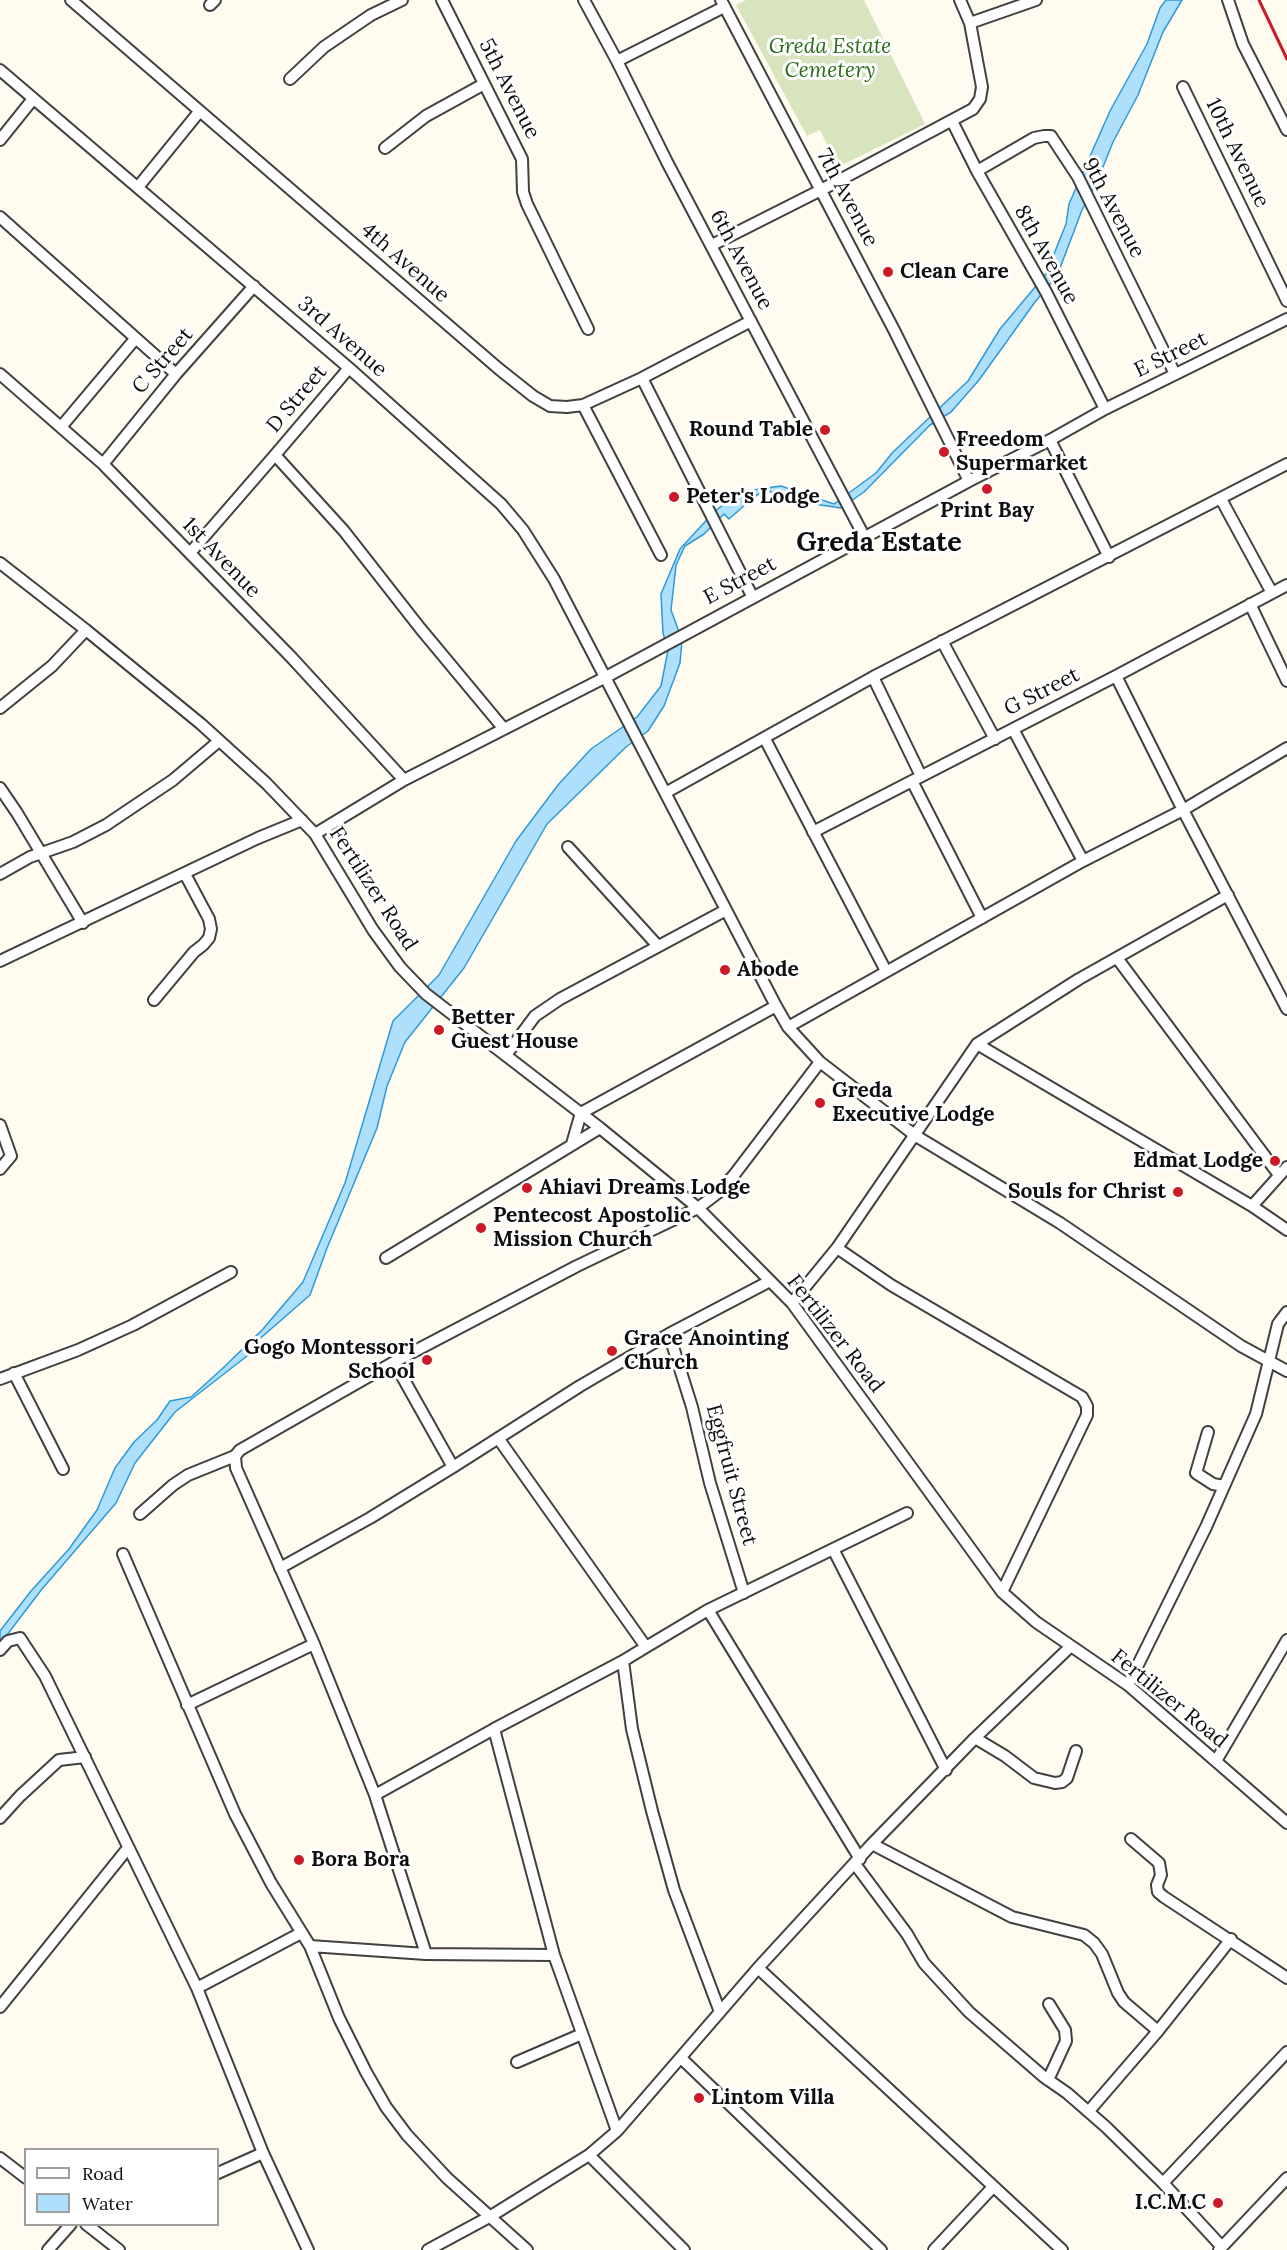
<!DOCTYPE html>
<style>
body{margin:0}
#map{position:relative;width:1287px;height:2250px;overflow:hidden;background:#fffbef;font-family:Lora,serif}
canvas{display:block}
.legend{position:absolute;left:24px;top:2148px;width:195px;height:78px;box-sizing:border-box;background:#fff;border:2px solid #9f9f9f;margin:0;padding:8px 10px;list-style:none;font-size:18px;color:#0e0e0e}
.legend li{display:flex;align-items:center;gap:12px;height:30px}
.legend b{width:30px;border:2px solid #9f9f9f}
</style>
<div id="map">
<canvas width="1287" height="2250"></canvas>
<ul class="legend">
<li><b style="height:8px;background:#fff"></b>Road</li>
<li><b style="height:16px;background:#aee0fc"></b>Water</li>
</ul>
</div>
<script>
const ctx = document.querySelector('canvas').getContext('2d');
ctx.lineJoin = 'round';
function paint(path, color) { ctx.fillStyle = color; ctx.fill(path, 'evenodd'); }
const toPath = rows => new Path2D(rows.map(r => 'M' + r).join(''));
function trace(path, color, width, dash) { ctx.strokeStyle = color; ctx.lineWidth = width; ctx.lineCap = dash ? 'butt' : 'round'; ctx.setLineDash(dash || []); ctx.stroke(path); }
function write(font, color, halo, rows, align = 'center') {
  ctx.font = font + ' Lora,serif'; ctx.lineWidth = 6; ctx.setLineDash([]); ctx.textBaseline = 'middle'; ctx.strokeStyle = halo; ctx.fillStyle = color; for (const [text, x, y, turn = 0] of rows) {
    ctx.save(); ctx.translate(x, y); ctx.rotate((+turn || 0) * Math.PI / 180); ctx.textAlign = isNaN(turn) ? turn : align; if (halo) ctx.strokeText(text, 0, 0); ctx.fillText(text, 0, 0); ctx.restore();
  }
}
const cemetery = toPath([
 [746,0,864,0,925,124,838,167,820,130,807,136,736,5]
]);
const water = toPath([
 [1166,0,1182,0,1163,32,1138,95,1113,142,1097,182,1082,210,1057,276,1035,302,979,380,951,412,930,425,864,492,841,508,807,503,765,490,754,497,729,519,724,514,704,534,685,546,676,565,671,610,682,640,680,663,664,706,648,731,626,747,547,824,464,968,405,1042,387,1086,377,1128,327,1248,310,1295,256,1342,247,1356,175,1412,135,1463,116,1503,42,1589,0,1644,0,1631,31,1591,69,1549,97,1510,115,1468,134,1442,157,1420,170,1401,191,1397,222,1369,263,1329,303,1282,345,1183,393,1021,439,975,516,841,558,785,591,749,637,717,661,686,668,650,663,633,661,594,680,549,714,512,739,492,781,486,834,504,876,473,893,452,968,381,1000,329,1046,274,1066,224,1069,204,1110,111,1147,44,1160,8,1166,0]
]);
const minor = toPath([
 [71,0,499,369,533,396,550,406,567,407,583,405,642,378,751,321],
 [442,0,522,159,523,192,527,204,588,329],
 [584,0,617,61,667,162,865,538],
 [721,0,894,330,969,481],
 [1228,0,1243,44,1287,130],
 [210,5,215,0],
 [970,23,1036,0],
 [617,61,724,7],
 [0,70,349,368,501,504,523,530,554,579,776,1006],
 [290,79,324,47,371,15,402,0],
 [1183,87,1287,301],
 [952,121,977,171,1046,292,1105,409],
 [0,140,33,99],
 [385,148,426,116,484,84],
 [977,171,1034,138,1044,136,1051,136,1078,177,1175,374],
 [138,187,199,112],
 [0,217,176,374],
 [712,245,821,190,973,109,980,99,982,87,970,23,960,0],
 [0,374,103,464,292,658,404,780],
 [642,378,752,596],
 [583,405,661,555],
 [61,427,135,339],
 [1050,440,1109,557],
 [275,455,349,368],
 [103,464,176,374,254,286],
 [1221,499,1272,593],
 [190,553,275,455,344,531,420,628,504,729],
 [0,563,86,630,201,724,266,783,315,834,373,930,400,967,426,994,600,1128,698,1208,792,1303,1002,1592,1036,1622,1128,1685,1287,1823],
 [1250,604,1287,681],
 [942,641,995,739],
 [1116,676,1183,810,1287,1009],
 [873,677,921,776],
 [0,708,52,666,86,630],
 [1013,729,1083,861],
 [765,739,886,971],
 [912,781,982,918],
 [0,788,17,813,83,923],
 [667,792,873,677,1287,464],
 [813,832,1116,676,1287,585],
 [315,834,404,780,606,677,969,481,1050,440,1105,409,1287,319],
 [568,847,658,946],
 [0,874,30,857,73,842,106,825,173,780,219,741],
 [1117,958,1279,1175],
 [0,961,258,838,302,820],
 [154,1000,194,952,203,945,209,938,211,929,209,919,185,874],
 [788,1027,1083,861,1183,810,1287,748],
 [977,1044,1252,1206,1287,1230],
 [506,1055,535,1016,560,999,726,910],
 [0,1125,11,1156,0,1169],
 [572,1144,581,1113,776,1006,788,1027,820,1062,916,1136,1060,1223,1241,1346,1287,1371],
 [1252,1206,1287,1167],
 [837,1248,891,1285,1082,1397,1087,1406,1087,1415,1002,1592],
 [386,1258,600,1128],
 [770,1281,669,1334,580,1386,453,1467,394,1362,577,1266,698,1208,719,1192,734,1175,820,1062],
 [792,1303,837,1248,977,1044,1079,979,1228,895],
 [669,1334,692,1407,710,1483,744,1593],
 [394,1362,240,1450,235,1456,236,1468,314,1644,375,1795,426,1954],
 [14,1373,63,1469],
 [0,1379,78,1350,133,1325,231,1272],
 [1208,1432,1196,1473,1213,1484,1224,1486],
 [498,1438,646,1647,708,1610,907,1513],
 [140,1514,173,1485,188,1475,235,1456],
 [833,1549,946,1770],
 [123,1554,235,1814,271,1883,310,1946,339,2018,366,2072,386,2107,407,2135,447,2178,527,2250],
 [280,1568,370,1518,453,1467],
 [708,1610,860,1859],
 [646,1647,623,1661,632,1729,652,1811,674,1890,720,2012],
 [0,1650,8,1641,20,1638,45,1676,197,1988,263,2153,308,2250],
 [1128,1685,1206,1527,1256,1414,1278,1324,1287,1312],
 [187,1705,314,1644],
 [975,1738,1005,1756,1034,1778,1055,1783,1062,1782,1067,1778,1076,1751],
 [1216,1761,1287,1640],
 [375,1795,494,1729],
 [0,1818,20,1796,59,1760,85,1757],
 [1131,1839,1159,1863,1161,1875,1157,1885,1158,1892,1164,1897,1287,1978],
 [872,1844,1012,1917,1084,1935,1094,1943,1102,1954,1118,1993,1124,2002,1158,2031],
 [855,1864,907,1934,924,1963,969,2012,1044,2077,1067,2093,1106,2127,1163,2183,1222,2247],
 [310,1946,426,1954,554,1955],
 [758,1968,1062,2250],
 [197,1988,301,1933],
 [0,2007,128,1848],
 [681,2058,881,2250],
 [517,2062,582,2034],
 [1048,2080,1066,2041,1065,2030,1049,2004],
 [1089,2111,1158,2031,1231,1939],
 [617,2131,554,1955,494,1729,623,1661],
 [589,2155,684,2250],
 [0,2158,26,2178],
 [218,2173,263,2153],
 [1163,2183,1287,2052],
 [86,2224,119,2250],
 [48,2250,71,2224],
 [428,2250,491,2216,589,2155,617,2131,758,1968,872,1844,975,1738,1070,1647],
 [934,2250,993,2187],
 [1219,2250,1287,2178]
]);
const rail = toPath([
 [1259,0,1287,59]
]);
const markers = [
 [888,272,6,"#cb1925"],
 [825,430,6,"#cb1925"],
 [944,452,6,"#cb1925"],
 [987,489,6,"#cb1925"],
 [674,497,6,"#cb1925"],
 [725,970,6,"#cb1925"],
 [439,1030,6,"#cb1925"],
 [820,1103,6,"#cb1925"],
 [1275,1161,6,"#cb1925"],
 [527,1188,6,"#cb1925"],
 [1178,1192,6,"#cb1925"],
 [481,1228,6,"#cb1925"],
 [612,1351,6,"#cb1925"],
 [427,1360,6,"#cb1925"],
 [299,1860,6,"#cb1925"],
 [699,2098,6,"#cb1925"],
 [1218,2203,6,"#cb1925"]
];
const parkNames = [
 ["Greda Estate",830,47],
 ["Cemetery",830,71]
];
const streetNames = [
 ["5th Avenue",509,89,63],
 ["10th Avenue",1237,153,64],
 ["7th Avenue",847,198,62],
 ["9th Avenue",1113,208,62],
 ["8th Avenue",1046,255,61],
 ["6th Avenue",741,260,62],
 ["4th Avenue",405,263,41],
 ["3rd Avenue",342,337,41],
 ["E Street",1171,355,-26],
 ["C Street",163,361,-49],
 ["D Street",297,399,-50],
 ["1st Avenue",221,558,46],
 ["E Street",740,581,-28],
 ["G Street",1042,692,-27],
 ["Fertilizer Road",373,889,57],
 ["Fertilizer Road",835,1334,52],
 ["Eggfruit Street",731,1475,75],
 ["Fertilizer Road",1169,1699,39]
];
const poiNames = [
 ["Clean Care",900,272],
 ["Round Table",813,430,"right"],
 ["Freedom",956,440],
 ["Supermarket",956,464],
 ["Peter's Lodge",686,497],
 ["Print Bay",987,511,"center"],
 ["Abode",737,970],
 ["Better",451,1018],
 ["Guest House",451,1042],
 ["Greda",832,1091],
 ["Executive Lodge",832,1115],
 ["Edmat Lodge",1263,1161,"right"],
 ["Ahiavi Dreams Lodge",539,1188],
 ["Souls for Christ",1166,1192,"right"],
 ["Pentecost Apostolic",493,1216],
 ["Mission Church",493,1240],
 ["Grace Anointing",624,1339],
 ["Church",624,1363],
 ["Gogo Montessori",415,1348,"right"],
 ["School",415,1372,"right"],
 ["Bora Bora",311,1860],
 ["Lintom Villa",711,2098],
 ["I.C.M.C",1206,2203,"right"]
];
const districtNames = [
 ["Greda Estate",879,543]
];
paint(cemetery, '#d8e4bd');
paint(water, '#aee0fc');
trace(water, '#2e99da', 1.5);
trace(minor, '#414141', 14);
trace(minor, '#fff', 10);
trace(rail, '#cb1925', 3);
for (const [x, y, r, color] of markers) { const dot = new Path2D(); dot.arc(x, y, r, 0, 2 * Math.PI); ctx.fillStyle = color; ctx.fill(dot); trace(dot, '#fff', 2); }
write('italic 21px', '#2b6c18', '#fff', parkNames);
write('21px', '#0e0e0e', '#fff', streetNames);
write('bold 21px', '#0e0e0e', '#fff', poiNames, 'left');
write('bold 27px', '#0e0e0e', '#fff', districtNames);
</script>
